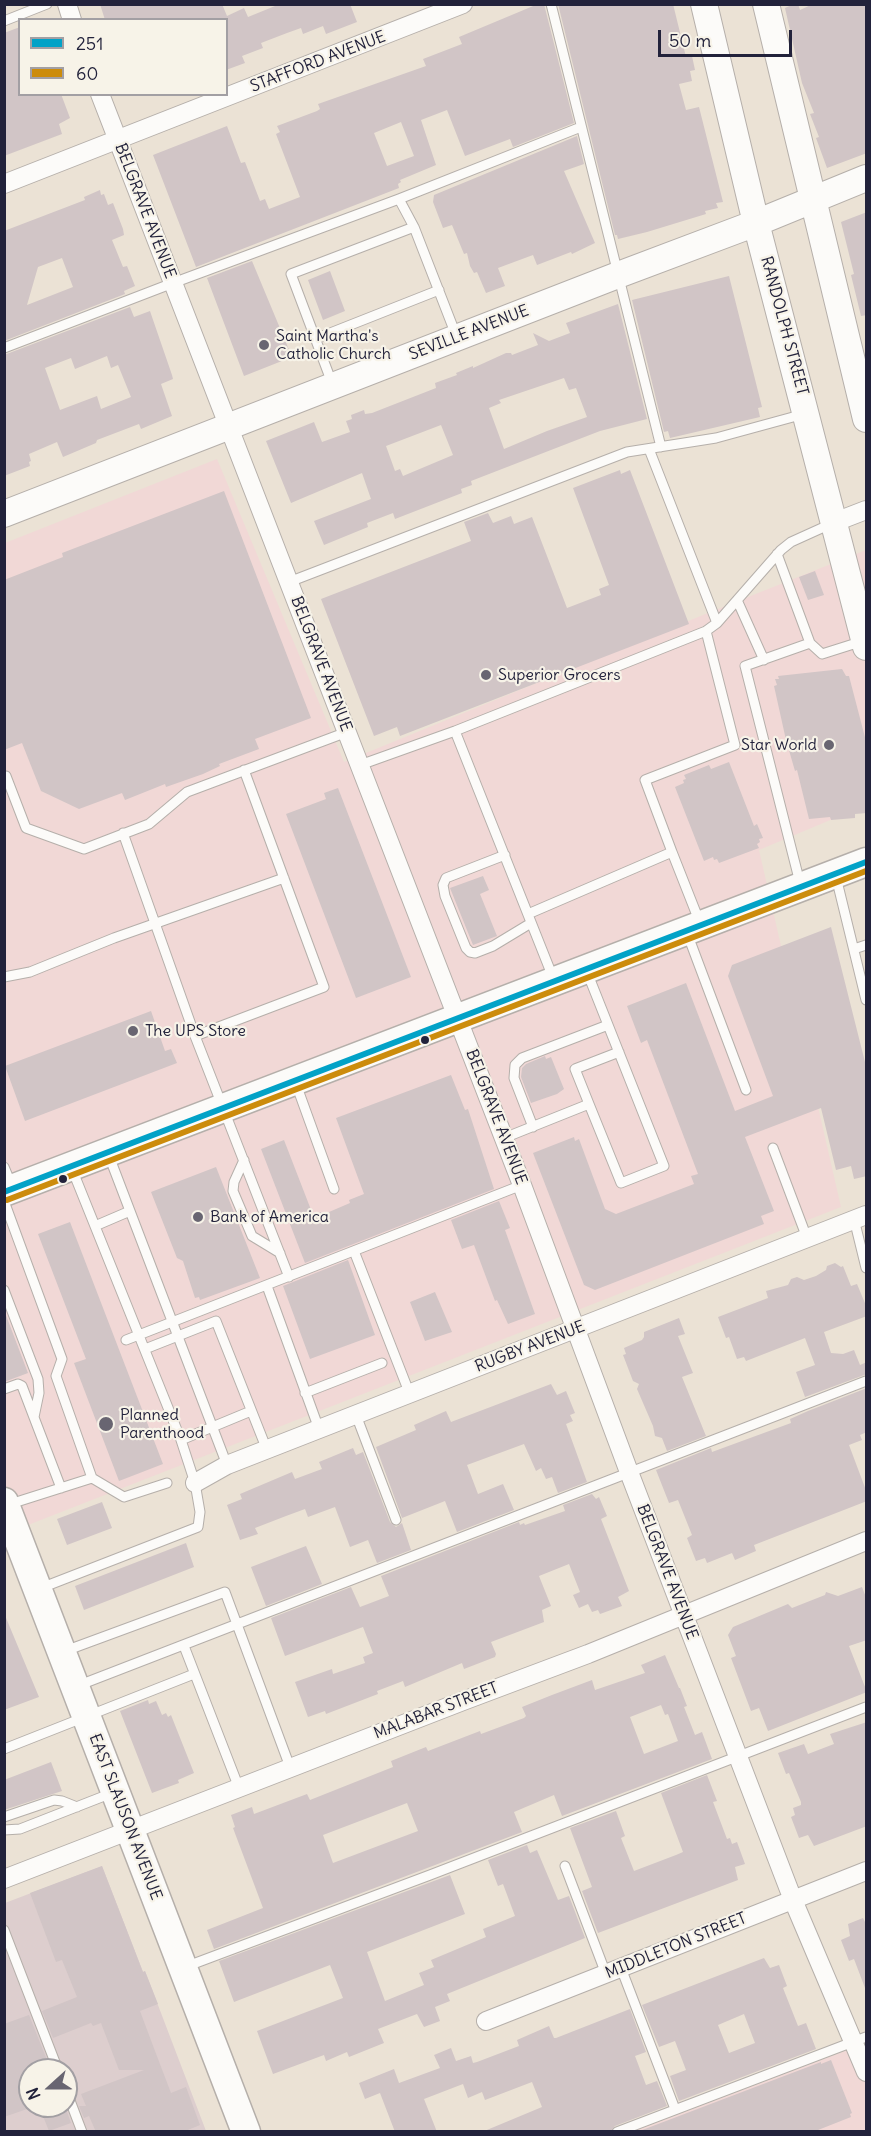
<!DOCTYPE html>
<style>
body{margin:0}
#map{position:relative;width:871px;height:2136px;overflow:hidden;background:#ebe2d5;font-family:Delius,sans-serif}
canvas{display:block}
.frame{position:absolute;inset:0;border:6px solid #22223b;pointer-events:none}
.legend{position:absolute;left:18px;top:18px;width:210px;height:78px;box-sizing:border-box;background:#f7f3e8;border:2px solid #a29fa3;margin:0;padding:8px 10px;list-style:none;font-size:18px;color:#22223b}
.legend li{display:flex;align-items:center;gap:12px;height:30px}
.legend b{width:30px;border:2px solid #a29fa3}
.north{position:absolute;left:18px;top:2058px;width:60px;height:60px;box-sizing:border-box;background:#f7f3e8;border:2px solid #a29fa3;border-radius:50%;rotate:249deg;font-size:16px;font-weight:700;line-height:24px;text-align:center;color:#22223b}
.north::after{content:'';display:block;margin:auto;width:21px;height:27px;background:#686571;clip-path:polygon(50% 0,100% 100%,50% 72%,0 100%)}
.scale{position:absolute;left:658px;top:30px;width:134px;height:27px;box-sizing:border-box;border:3px solid #22223b;border-top:0;padding-left:8px;font-size:18px;line-height:21px;white-space:nowrap;color:#22223b;-webkit-text-stroke:4px #f7f3e8;paint-order:stroke}
</style>
<div id="map">
<canvas width="871" height="2136"></canvas>
<div class="frame"></div>
<ul class="legend">
<li><b style="height:8px;background:#02a2c7"></b>251</li>
<li><b style="height:8px;background:#cc8c0c"></b>60</li>
</ul>
<div class="north">N</div>
<div class="scale">50 m</div>
</div>
<script>
const ctx = document.querySelector('canvas').getContext('2d');
ctx.lineJoin = 'round';
function paint(path, color) { ctx.fillStyle = color; ctx.fill(path, 'evenodd'); }
const toPath = rows => new Path2D(rows.map(r => 'M' + r).join(''));
function trace(path, color, width, dash) { ctx.strokeStyle = color; ctx.lineWidth = width; ctx.lineCap = dash ? 'butt' : 'round'; ctx.setLineDash(dash || []); ctx.stroke(path); }
function write(font, color, halo, rows, align = 'center') {
  ctx.font = font + ' Delius,sans-serif'; ctx.lineWidth = 4.5; ctx.setLineDash([]); ctx.textBaseline = 'middle'; ctx.strokeStyle = halo; ctx.fillStyle = color; for (const [text, x, y, turn = 0] of rows) {
    ctx.save(); ctx.translate(x, y); ctx.rotate((+turn || 0) * Math.PI / 180); ctx.textAlign = isNaN(turn) ? turn : align; if (halo) ctx.strokeText(text, 0, 0); ctx.fillText(text, 0, 0); ctx.restore();
  }
}
const built = toPath([
 [217,459,344,762,703,615,866,550,866,805,759,850,841,1207,5,1534,5,543],
 [866,2043,866,2131,635,2131]
]);
const industrial = toPath([
 [102,1866,143,1972,145,1971,206,2131,5,2132,5,1903],
 [30,2070,66,2070,66,2106,30,2106]
]);
const building = toPath([
 [100,4,222,4,227,16,244,8,248,17,280,4,350,4,357,22,326,34,323,26,303,34,301,28,287,33,261,43,263,48,242,56,245,63,226,70,226,20,105,20],
 [538,4,544,4,574,123,513,147,510,139,465,156,447,110,421,120,436,165,400,180,401,182,398,184,399,188,196,267,153,155,227,126,241,163,245,162,260,201,265,199,269,209,300,197,276,134,280,132,277,126,317,111,320,109,318,104,426,66,423,59,462,44,459,37],
 [401,122,414,156,387,166,374,133],
 [558,4,673,4,686,57,692,56,695,70,690,71,692,81,679,84,686,110,699,107,723,202,716,203,718,208,705,211,706,214,647,232,618,239,617,235,615,235],
 [794,4,798,4,800,10,813,4,867,4,867,153,827,168,816,138,819,137,810,114,814,113,802,83,785,8],
 [20,27,20,94,61,94,70,118,59,124,62,134,4,156,4,33],
 [577,136,584,164,564,171,595,243,572,254,571,252,537,265,533,255,498,268,505,286,486,293,477,272,474,273,470,266,467,253,464,254,452,225,443,228,433,202,434,195],
 [100,190,101,195,104,194,108,205,113,203,123,229,124,235,112,240,123,267,127,266,135,286,124,291,125,294,4,341,4,231,85,200,84,197],
 [62,258,73,287,27,305,38,267],
 [867,212,867,315,861,316,851,275,854,274,841,222],
 [252,261,292,357,244,376,207,278],
 [330,271,345,311,323,320,308,280],
 [729,276,762,407,758,408,760,417,670,438,668,431,664,432,632,300],
 [618,304,647,419,600,431,471,481,472,485,461,489,462,493,395,519,393,513,367,523,368,527,324,545,314,521,371,499,362,473,291,503,266,441,314,422,322,442,350,432,346,421,352,419,351,415,364,410,365,414,372,413,436,388,435,383,457,375,456,373,473,366,473,368,506,353,511,353,512,355,538,345,533,333,549,341,570,333,566,323],
 [564,378,569,390,576,388,587,417,547,431,504,449,489,408,501,403,499,400],
 [441,425,453,455,403,476,400,469,395,471,386,446],
 [130,307,134,317,150,311,151,314,172,375,173,379,161,384,172,416,141,429,139,424,97,440,96,443,63,457,57,442,29,454,31,461,29,462,30,466,4,476,4,355],
 [107,356,111,368,118,365,131,397,101,409,97,396,60,410,45,368,71,358,75,369],
 [620,470,621,474,630,470,689,624,400,736,397,727,374,736,321,599,471,541,464,522,488,513,493,523,511,516,514,524,532,517,567,608,601,595,599,589,609,585,573,488],
 [224,491,311,718,255,739,259,749,219,764,220,766,203,774,166,787,165,784,125,800,122,793,79,809,41,791,22,743,4,750,4,580,63,557,62,553],
 [815,571,824,595,808,600,799,577],
 [842,669,846,676,849,676,867,745,867,813,855,814,855,818,831,820,830,817,809,819,797,770,795,771,786,740,774,686,777,685,775,679,779,679,778,676],
 [729,762,754,826,757,824,763,838,759,839,760,842,757,844,759,848,719,863,717,859,714,860,713,857,704,861,675,787,684,783,683,780,686,779,684,775,709,765,711,769],
 [338,788,411,977,356,998,286,814,326,799,324,793],
 [483,876,489,890,480,894,497,936,473,945,450,888],
 [831,927,867,1070,867,1176,854,1179,851,1166,836,1170,821,1108,745,1137,774,1211,761,1216,764,1224,595,1290,584,1285,533,1153,574,1137,575,1141,579,1139,605,1209,616,1214,694,1184,691,1176,698,1174,647,1040,641,1043,627,1006,686,983,735,1111,773,1096,728,976,732,965],
 [151,1011,165,1051,171,1049,177,1063,25,1121,5,1066],
 [545,1056,546,1059,551,1057,564,1089,557,1094,531,1103,521,1077,522,1068,526,1064],
 [451,1075,465,1110,468,1109,494,1189,305,1263,261,1149,284,1140,313,1215,321,1212,322,1215,350,1203,349,1200,364,1194,336,1118],
 [216,1167,260,1278,200,1300,199,1297,195,1298,183,1261,177,1258,151,1192],
 [499,1201,510,1228,505,1230,535,1314,508,1324,497,1300,495,1301,474,1245,462,1249,451,1220],
 [70,1222,163,1464,119,1481,74,1363,86,1359,38,1234],
 [348,1260,375,1335,310,1359,283,1286],
 [835,1263,841,1267,843,1266,851,1286,857,1284,867,1308,867,1316,824,1332,831,1353,843,1354,854,1350,860,1365,867,1362,867,1374,805,1397,796,1372,815,1365,805,1338,746,1361,744,1357,737,1359,729,1337,726,1338,718,1317,768,1298,766,1291,788,1285,791,1279,797,1277,804,1280,816,1276,826,1270,827,1266],
 [435,1292,452,1332,425,1341,410,1302],
 [4,1310,28,1373,4,1382],
 [679,1318,685,1334,678,1336,693,1373,682,1377,706,1436,667,1451,662,1438,655,1436,653,1426,637,1389,639,1384,633,1381,623,1355,626,1354,624,1348,642,1340,644,1337,644,1332],
 [551,1384,557,1395,566,1391,575,1413,570,1415,573,1421,566,1424,587,1482,558,1493,552,1477,546,1479,541,1468,536,1471,524,1444,467,1465,478,1494,503,1484,514,1510,457,1532,445,1501,402,1518,376,1447,416,1430,414,1425,446,1411,451,1422],
 [867,1388,867,1432,860,1435,862,1440,849,1445,867,1493,867,1501,754,1545,756,1551,735,1560,732,1553,707,1563,705,1558,696,1561,687,1538,692,1535,678,1500,669,1503,656,1470,711,1448,712,1452,791,1423,790,1419,808,1411],
 [353,1448,356,1455,363,1452,390,1522,396,1527,402,1523,411,1550,377,1563,368,1540,350,1547,335,1507,308,1517,305,1509,286,1516,255,1528,258,1534,240,1540,227,1505,242,1499,240,1494,292,1472,295,1479,322,1469,319,1462],
 [592,1494,596,1499,599,1497,607,1516,601,1519,629,1591,618,1597,622,1606,600,1614,598,1610,592,1612,588,1604,579,1608,573,1595,580,1592,569,1564,539,1576,551,1606,542,1610,544,1622,491,1642,496,1654,495,1657,464,1669,462,1663,405,1687,403,1681,377,1691,378,1694,326,1714,325,1711,308,1717,295,1682,332,1669,333,1674,365,1663,363,1657,373,1653,363,1627,285,1656,271,1618,351,1587,360,1607,389,1596,381,1576,519,1522,520,1525,524,1523,525,1525,565,1511,563,1505],
 [102,1502,112,1528,67,1545,57,1519],
 [186,1543,194,1567,84,1610,75,1586],
 [306,1546,322,1584,266,1606,251,1567],
 [862,1587,867,1600,867,1640,849,1646,867,1692,768,1731,759,1708,751,1711,731,1658,736,1656,728,1635,733,1627,788,1604,792,1608,825,1595,826,1592,838,1596],
 [4,1613,39,1697,4,1710],
 [665,1655,679,1688,680,1688,687,1706,684,1707,695,1735,702,1732,712,1759,562,1816,554,1795,514,1812,522,1832,214,1949,207,1930,263,1908,233,1828,235,1827,231,1815,252,1807,254,1814,307,1794,310,1800,393,1767,391,1761,426,1747,428,1751,480,1731,481,1734,524,1718,526,1716,522,1707,552,1695,592,1680,595,1690,645,1673,641,1665],
 [661,1705,665,1715,668,1714,678,1741,644,1754,630,1717],
 [407,1803,418,1831,333,1863,323,1835],
 [148,1700,149,1704,156,1701,162,1715,166,1713,168,1717,171,1715,194,1773,178,1780,179,1783,152,1793,120,1711],
 [867,1722,867,1826,814,1846,808,1835,799,1838,791,1817,795,1815,793,1808,801,1805,801,1802,789,1773,786,1774,778,1753,804,1744,808,1754,834,1744,830,1734],
 [51,1762,62,1791,4,1810,4,1780],
 [707,1775,717,1801,713,1802,727,1839,730,1838,732,1844,737,1842,745,1864,735,1867,738,1880,598,1933,582,1891,592,1887,570,1828,616,1811,625,1836,621,1838,634,1871,676,1855,683,1852,661,1793],
 [527,1845,530,1853,537,1850,558,1900,569,1896,585,1938,447,1994,450,2001,435,2007,440,2021,424,2027,417,2014,378,2029,384,2043,349,2057,347,2052,326,2061,324,2055,273,2074,257,2031,343,1998,330,1965,234,2002,219,1961,450,1875,465,1914,367,1952,385,2001,424,1985,419,1973,434,1967,431,1960,486,1937,483,1929,515,1916,503,1884,498,1886,488,1860],
 [102,1866,143,1972,145,1971,158,2004,140,2011,155,2051,171,2093,186,2087,200,2125,183,2132,96,2132,89,2116,84,2118,79,2106,86,2106,81,2094,144,2070,119,2070,101,2023,93,2026,91,2023,53,2038,42,2011,77,1997,62,1960,56,1962,30,1893],
 [863,1918,867,1926,865,1988,854,1959,849,1961,841,1940,850,1936,848,1924],
 [764,1958,770,1968,779,1965,787,1986,783,1988,798,2026,806,2023,816,2049,679,2101,670,2076,686,2070,675,2041,659,2047,642,2005],
 [744,2014,755,2043,729,2053,718,2025],
 [630,2009,646,2052,635,2056,646,2085,657,2081,667,2106,615,2126,610,2132,482,2132,542,2107,532,2082,485,2100,482,2092,468,2098,463,2084,424,2099,437,2132,395,2132,380,2093,365,2099,359,2083,394,2069,399,2083,440,2068,434,2055,451,2048,456,2061,471,2056,473,2063,477,2062,519,2046,517,2040,549,2026,554,2038,556,2038],
 [29,2015,51,2070,30,2070,30,2108,4,2117,4,2024],
 [831,2060,852,2113,850,2114,851,2117,813,2132,637,2132,821,2062,821,2064],
 [39,2106,65,2106,71,2123,49,2131]
]);
const lane = toPath([
 [551,4,661,447],
 [4,21,47,4],
 [399,199,414,227],
 [315,339,439,290],
 [4,348,173,283,399,199,581,127],
 [332,383,291,274,414,227,456,335],
 [649,449,717,623],
 [777,554,810,643],
 [289,582,627,452,716,438,804,414],
 [737,600,764,660],
 [455,731,554,980],
 [360,765,455,731,706,631,717,623,781,550,791,542,833,523],
 [4,777,6,776,26,828,84,849,149,824,187,792,347,732],
 [123,833,195,1036,289,1277],
 [672,852,700,923],
 [505,855,446,878,443,885,445,896,466,948,470,952,475,953,493,946,531,923],
 [836,877,866,1000],
 [800,883,745,666,810,643,822,654,863,641],
 [528,914,672,852,645,780,735,745,706,631],
 [687,933,746,1090],
 [854,949,866,945],
 [4,977,30,972,114,938,284,878],
 [195,1036,324,987,244,770],
 [296,1084,334,1189],
 [589,1104,575,1069,619,1052],
 [533,1127,514,1078,515,1065,522,1058,608,1025],
 [504,1138,589,1104,621,1183,664,1166,587,972],
 [773,1148,807,1238],
 [109,1156,227,1465],
 [244,1160,234,1182,233,1191,252,1236,280,1253],
 [4,1167,12,1186],
 [4,1201,62,1359,56,1376,92,1478],
 [854,1219,866,1268],
 [95,1226,130,1211],
 [354,1251,409,1392],
 [267,1286,319,1429],
 [4,1290,38,1379,39,1393,34,1417],
 [126,1340,522,1185],
 [145,1349,216,1321,267,1450],
 [4,1389,18,1384,22,1386,61,1488],
 [305,1393,382,1363],
 [356,1415,396,1520],
 [181,1440,251,1411],
 [7,1505,92,1478,124,1497,167,1483],
 [41,1588,198,1527,200,1512,195,1483,181,1440,72,1169],
 [184,1646,239,1788],
 [65,1651,225,1592,290,1767],
 [77,1686,866,1381],
 [4,1749,194,1674],
 [4,1817,54,1800,62,1801,77,1807],
 [4,1830,20,1829,112,1793],
 [565,1866,606,1974],
 [4,1930,58,2070],
 [185,1967,430,1875,866,1707],
 [621,1968,675,2109],
 [66,2090,82,2132],
 [617,2132,866,2037]
]);
const street = toPath([
 [67,4,72,20],
 [100,94,522,1185,629,1472,793,1900,866,2072],
 [4,184,463,4],
 [835,522,866,510],
 [195,1483,227,1465,319,1429,866,1215],
 [4,1879,463,1701,588,1654,866,1541],
 [486,2021,866,1871]
]);
const secondary = toPath([
 [704,4,756,223,866,647],
 [766,4,866,419],
 [4,514,618,275,756,223,866,178]
]);
const primary = toPath([
 [4,1192,866,862],
 [4,1502,246,2132]
]);
const bus1 = toPath([
 [4,1192,866,862]
]);
const bus2 = toPath([
 [7,1200,866,871]
]);
const markers = [
 [264,345,6,"#686571"],
 [486,675,6,"#686571"],
 [829,745,6,"#686571"],
 [133,1031,6,"#686571"],
 [425,1040,5,"#22223b"],
 [63,1179,5,"#22223b"],
 [198,1217,6,"#686571"],
 [106,1424,8,"#686571"]
];
const streetNames = [
 ["STAFFORD AVENUE",318,62,-21],
 ["BELGRAVE AVENUE",145,211,69],
 ["RANDOLPH STREET",784,326,75],
 ["SEVILLE AVENUE",469,333,-21],
 ["BELGRAVE AVENUE",321,664,69],
 ["BELGRAVE AVENUE",496,1117,69],
 ["RUGBY AVENUE",530,1347,-21],
 ["BELGRAVE AVENUE",667,1572,69],
 ["MALABAR STREET",436,1711,-21],
 ["EAST SLAUSON AVENUE",125,1817,69],
 ["MIDDLETON STREET",676,1946,-22]
];
const poiNames = [
 ["Saint Martha's",276,336],
 ["Catholic Church",276,354],
 ["Superior Grocers",498,675],
 ["Star World",817,745,"right"],
 ["The UPS Store",145,1031],
 ["Bank of America",210,1217],
 ["Planned",120,1415],
 ["Parenthood",120,1433]
];
paint(built, '#f1d8d6');
paint(industrial, '#ddcece');
paint(building, '#d1c5c6');
trace(lane, '#b5afaa', 11);
trace(street, '#b5afaa', 20);
trace(secondary, '#b5afaa', 28);
trace(primary, '#b5afaa', 31);
trace(lane, '#fcfbf9', 9);
trace(street, '#fcfbf9', 18);
trace(secondary, '#fcfbf9', 26);
trace(primary, '#fcfbf9', 28);
trace(bus1, '#02a2c7', 6);
trace(bus2, '#cc8c0c', 6);
for (const [x, y, r, color] of markers) { const dot = new Path2D(); dot.arc(x, y, r, 0, 2 * Math.PI); ctx.fillStyle = color; ctx.fill(dot); trace(dot, '#f7f3e8', 2); }
write('16px', '#22223b', '#f7f3e8', streetNames);
write('16px', '#22223b', '#f7f3e8', poiNames, 'left');
</script>
